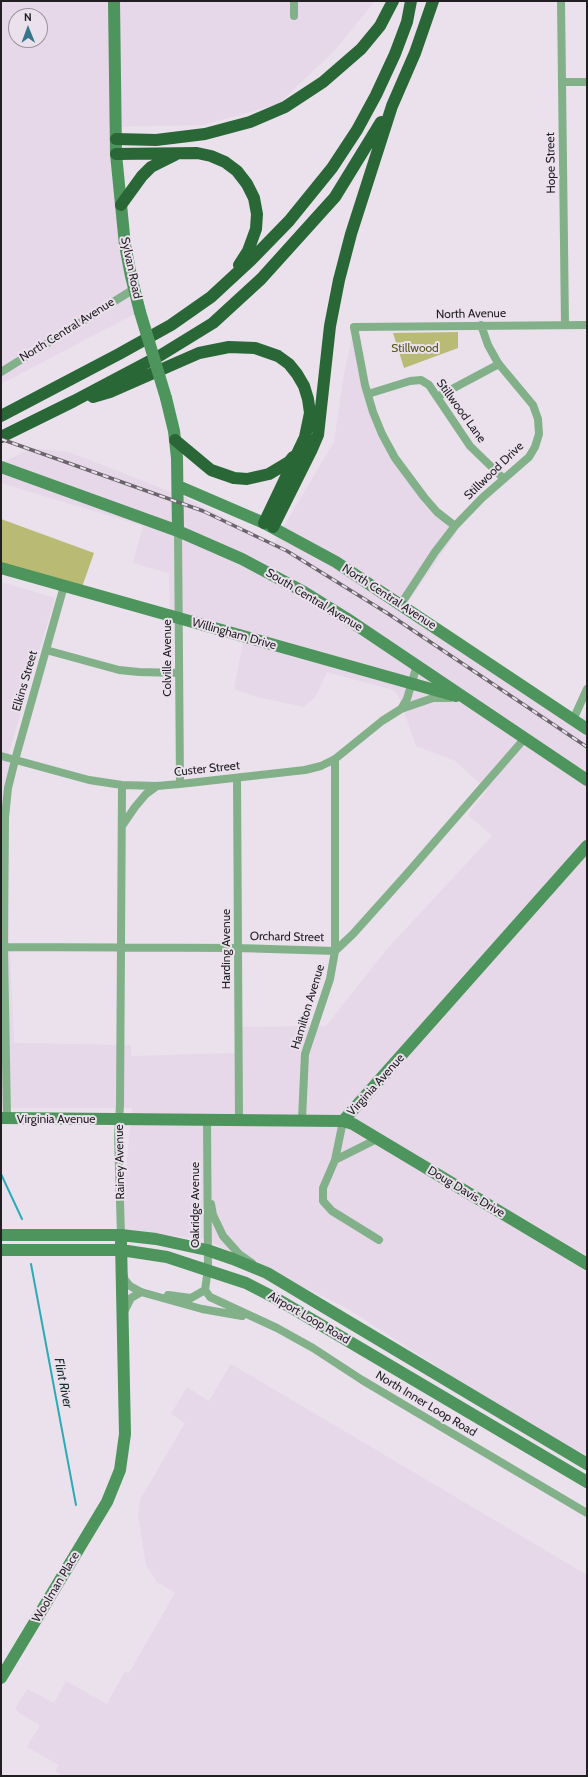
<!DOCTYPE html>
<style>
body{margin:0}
#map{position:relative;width:588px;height:1777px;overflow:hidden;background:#eae1ec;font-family:Cabin,sans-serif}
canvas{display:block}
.frame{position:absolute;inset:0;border:2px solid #221f23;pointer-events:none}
.north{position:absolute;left:8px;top:8px;width:40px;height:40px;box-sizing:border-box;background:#eae1ec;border:1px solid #9a939c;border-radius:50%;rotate:359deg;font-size:11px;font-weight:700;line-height:16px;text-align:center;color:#221f23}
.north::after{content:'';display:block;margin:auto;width:14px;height:18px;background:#37778b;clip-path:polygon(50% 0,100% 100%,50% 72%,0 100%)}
</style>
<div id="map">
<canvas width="588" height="1777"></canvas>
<div class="frame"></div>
<div class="north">N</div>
</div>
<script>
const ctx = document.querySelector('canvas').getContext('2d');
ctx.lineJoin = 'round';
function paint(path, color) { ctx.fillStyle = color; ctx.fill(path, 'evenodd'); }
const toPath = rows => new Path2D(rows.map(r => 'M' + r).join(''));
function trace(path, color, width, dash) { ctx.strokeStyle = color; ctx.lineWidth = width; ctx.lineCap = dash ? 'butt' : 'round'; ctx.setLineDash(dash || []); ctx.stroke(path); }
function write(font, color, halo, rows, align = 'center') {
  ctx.font = font + ' Cabin,sans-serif'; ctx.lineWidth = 4; ctx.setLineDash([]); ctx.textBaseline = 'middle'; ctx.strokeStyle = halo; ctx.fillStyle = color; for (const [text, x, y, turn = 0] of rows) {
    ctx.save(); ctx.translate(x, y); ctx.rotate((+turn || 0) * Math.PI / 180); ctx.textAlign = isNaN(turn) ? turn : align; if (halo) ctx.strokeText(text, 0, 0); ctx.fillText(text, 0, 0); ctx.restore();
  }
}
const built = toPath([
 [1,1,375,1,334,51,278,104,203,125,108,127,140,311,1,384],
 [16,16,40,16,40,40,16,40],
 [354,327,368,394,382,434,424,497,456,533,407,604,582,719,587,709,587,1463,345,1307,205,1239,120,1231,132,1108,1,1108,1,582,55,598,9,752,6,861,14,1043,131,1045,131,1056,235,1053,235,1027,326,1026,387,949,492,836,468,815,487,790,454,760,416,746,399,697,393,690,327,672,316,696,304,707,258,697,234,689,245,633,170,612,169,573,133,563,143,526,1,483,1,463,31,448,69,452,184,497,274,543,334,442,343,380],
 [231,1364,587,1575,587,1776,63,1776,55,1771,59,1765,27,1747,40,1725,19,1713,19,1712,15,1709,27,1689,54,1703,66,1681,107,1704,125,1671,129,1673,175,1593,157,1582,146,1565,138,1514,140,1500,185,1423,171,1414,187,1387,209,1401]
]);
const green = toPath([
 [458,332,458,348,404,368,393,333],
 [1,519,94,553,82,587,1,563]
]);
const stream = toPath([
 [1,1174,22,1219],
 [31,1264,76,1505]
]);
const street = toPath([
 [294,1,294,16],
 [561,1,565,325],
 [562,82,587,82],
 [1,372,134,289],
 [368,394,410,381,421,380,429,385,470,446,504,479],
 [437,397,499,364],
 [455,526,437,512,424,497,395,458,382,434,373,412,365,385,354,327,587,325],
 [178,531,180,784],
 [401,604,435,552,455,526,482,498,529,457,535,447,539,434,538,419,533,405,498,363,488,345,481,325],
 [46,650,119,670,139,672,179,673],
 [401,709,407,699,417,665],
 [573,720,587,689],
 [1,756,89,780,122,785,157,786,180,784,305,770,321,766,335,759,382,721,401,709,433,698,450,698],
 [237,778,239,1119],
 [122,826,135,807,146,794,157,786],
 [1,947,238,948,335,951,353,934,405,876,525,738],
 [7,1118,4,947,5,817,8,788,15,760,64,586],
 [302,1119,305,1054,330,979,335,951,335,759],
 [343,1121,335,1160,323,1188,323,1201,332,1211,379,1240],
 [335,1160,377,1139],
 [211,1204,213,1215,223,1236,239,1254,252,1263],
 [121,1235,118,1136,120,1105,122,785],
 [123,1273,125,1280,130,1286,141,1292,202,1309,242,1316],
 [205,1290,210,1297,277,1328,313,1348,362,1380,587,1513],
 [205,1290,208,1269,207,1119],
 [168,1295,191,1298,205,1290],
 [124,1312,131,1298,141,1292]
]);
const secondary = toPath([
 [114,1,116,154,125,245,131,276,140,312],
 [166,398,174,431,177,458,178,531],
 [1,467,178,531,242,559,304,592,346,618,587,780],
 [178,486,264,523,336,562,587,729],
 [1,568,456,696],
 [1,1118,343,1121,353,1124,587,1264],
 [343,1121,587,846],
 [1,1235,121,1235,156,1239,207,1250,233,1259,267,1273,587,1464],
 [1,1250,121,1250,167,1257,246,1283,277,1299,587,1482],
 [1,1678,107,1502,120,1470,125,1434,121,1242]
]);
const highway = toPath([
 [116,139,156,140,205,134,250,122,285,107,323,82,361,49,380,26,393,1],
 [116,154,197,153,211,156,225,162,237,171,247,184,254,198,257,214,256,229,248,251,239,265],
 [121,205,142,176,151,167,175,155],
 [93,397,110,392,199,353,229,347,255,348,278,356,289,364,297,374,304,386,308,399,310,413,305,437,264,523],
 [1,416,119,354,171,325,211,297,251,260,289,221,332,168,357,130,376,95,395,54,407,22,411,1],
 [1,437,74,401,161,355,213,323,261,279,335,197,381,122],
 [175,440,211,470,234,478,247,479,269,474,289,462,293,457],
 [273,527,312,449,318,435,330,326,339,280,351,234,392,106,415,53,433,1]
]);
const rail = toPath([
 [1,439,203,511,287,551,387,613,587,747]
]);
const secondaryBridge = toPath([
 [140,312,166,398]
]);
const streetNames = [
 ["Hope Street",551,163,-91],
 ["Sylvan Road",131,268,78],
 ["North Avenue",471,314,-1],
 ["North Central Avenue",67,330,-32],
 ["Stillwood Lane",461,411,54],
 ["Stillwood Drive",494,471,-44],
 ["North Central Avenue",389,597,33],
 ["South Central Avenue",314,600,31],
 ["Willingham Drive",234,634,16],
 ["Colville Avenue",167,658,-90],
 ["Elkins Street",25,681,-74],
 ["Custer Street",207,769,-6],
 ["Orchard Street",287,937,1],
 ["Harding Avenue",226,949,-90],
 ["Hamilton Avenue",308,1007,-73],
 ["Virginia Avenue",376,1085,-48],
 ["Virginia Avenue",56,1119],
 ["Rainey Avenue",120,1162,-91],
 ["Doug Davis Drive",466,1192,31],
 ["Oakridge Avenue",195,1205,-90],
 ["Airport Loop Road",309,1318,30],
 ["North Inner Loop Road",426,1404,31],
 ["Woolman Place",56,1587,-59]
];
const parkNames = [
 ["Stillwood",415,348]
];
const waterNames = [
 ["Flint River",63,1383,79]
];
paint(built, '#e6d7e9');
paint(green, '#b9bb75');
trace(stream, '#2dabb5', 2);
trace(street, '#82b089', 8);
trace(secondary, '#4d955c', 12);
trace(highway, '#296737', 12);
trace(rail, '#6a656b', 3.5);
trace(rail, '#eae1ec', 2, [6]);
trace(secondaryBridge, '#4d955c', 12);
write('12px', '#221f23', '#eae1ec', streetNames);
write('12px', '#545518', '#eae1ec', parkNames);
write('italic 13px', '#1a2f30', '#eae1ec', waterNames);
</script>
